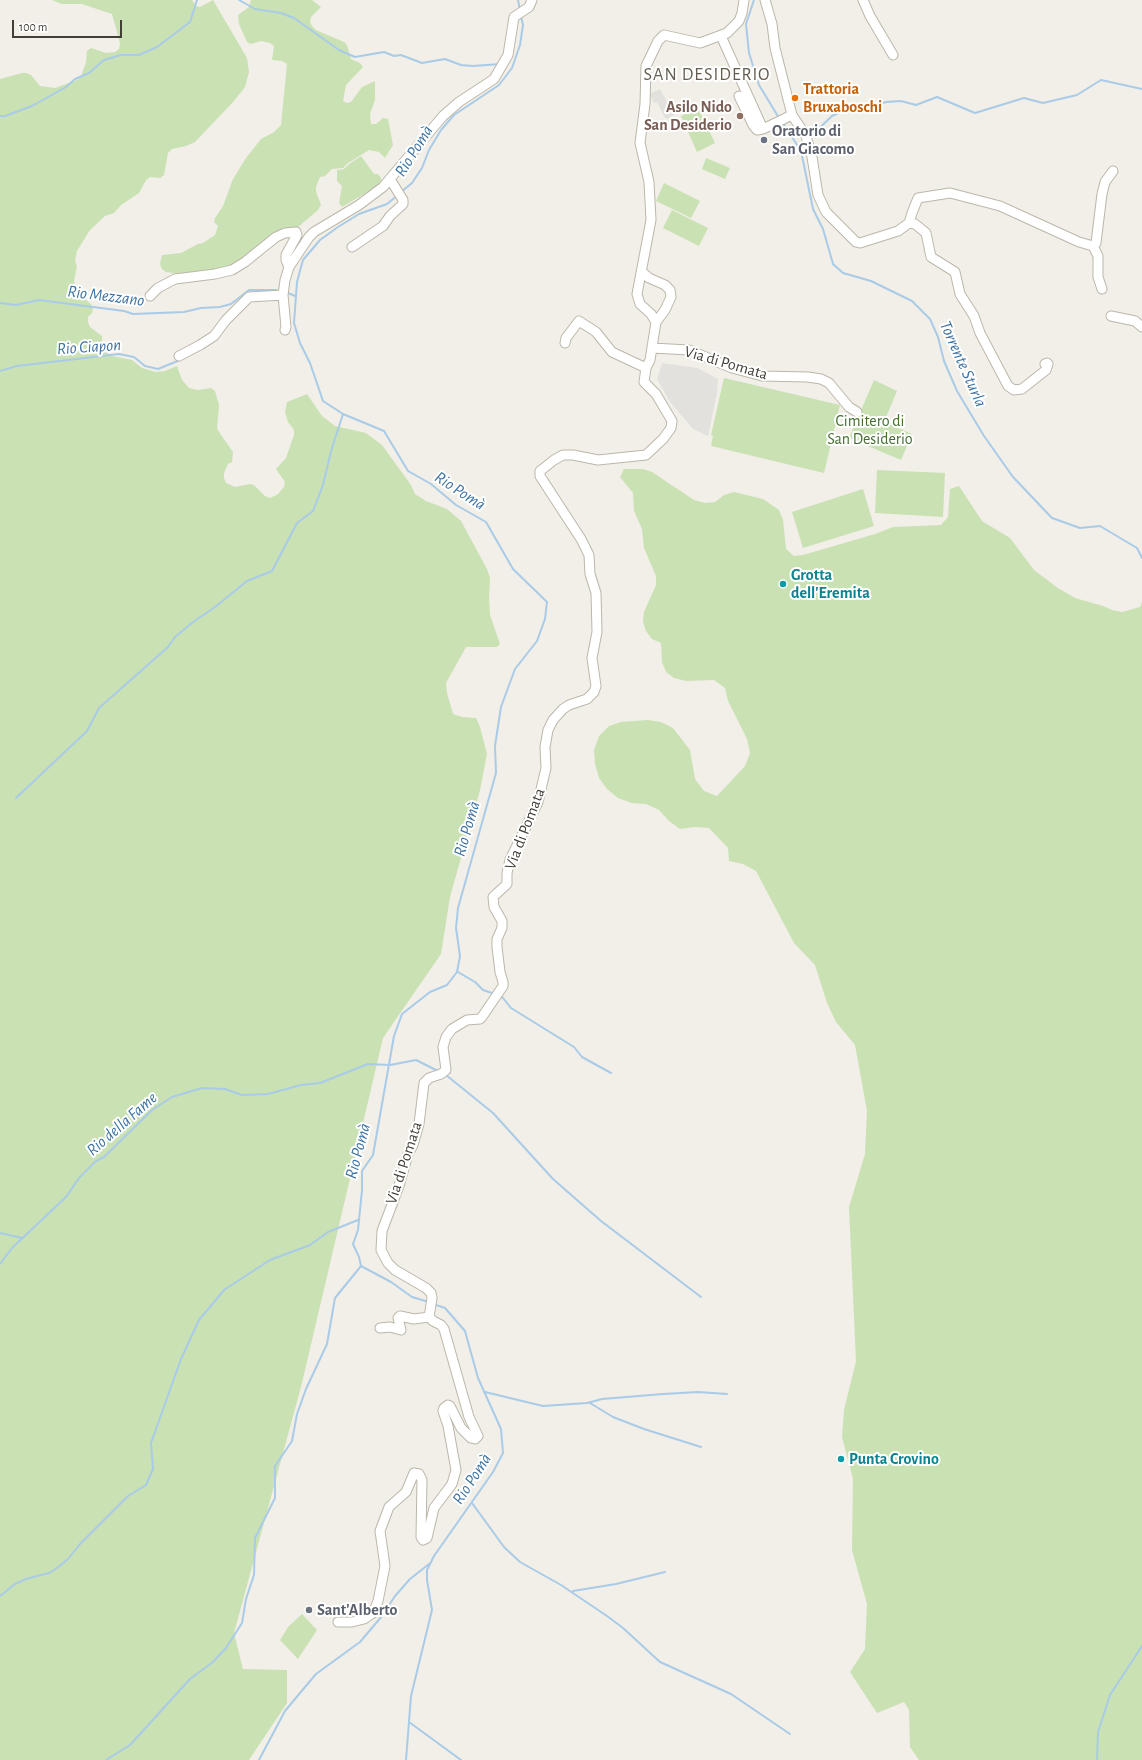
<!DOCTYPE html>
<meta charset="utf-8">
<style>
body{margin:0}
#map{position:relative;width:1142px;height:1760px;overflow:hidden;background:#f1efe7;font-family:"Alegreya Sans",sans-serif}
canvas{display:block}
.scale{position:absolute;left:12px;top:20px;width:110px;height:18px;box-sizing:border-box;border:2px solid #433f37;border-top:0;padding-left:5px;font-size:12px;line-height:14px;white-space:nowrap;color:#433f37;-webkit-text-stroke:3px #fff;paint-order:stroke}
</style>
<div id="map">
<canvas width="1142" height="1760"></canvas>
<div class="scale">100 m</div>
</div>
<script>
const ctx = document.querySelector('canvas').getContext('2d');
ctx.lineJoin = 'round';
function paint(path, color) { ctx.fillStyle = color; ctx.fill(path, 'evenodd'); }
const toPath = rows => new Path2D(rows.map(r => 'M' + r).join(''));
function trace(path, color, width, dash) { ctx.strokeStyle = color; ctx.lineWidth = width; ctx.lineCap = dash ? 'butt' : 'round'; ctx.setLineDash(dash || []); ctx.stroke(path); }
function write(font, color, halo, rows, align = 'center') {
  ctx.font = font + ' "Alegreya Sans",sans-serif'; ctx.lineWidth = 4; ctx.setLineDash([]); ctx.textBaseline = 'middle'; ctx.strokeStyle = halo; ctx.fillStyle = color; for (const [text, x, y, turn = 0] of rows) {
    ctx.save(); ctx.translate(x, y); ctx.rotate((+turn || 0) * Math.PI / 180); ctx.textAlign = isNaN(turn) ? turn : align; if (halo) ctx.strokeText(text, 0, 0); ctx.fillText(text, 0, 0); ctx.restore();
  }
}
const green = toPath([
 [52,0,192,0,196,6,200,7,213,0,247,58,249,72,245,87,234,101,195,142,186,146,172,149,168,153,164,175,160,178,150,177,146,180,139,193,121,205,114,213,105,216,90,230,77,251,75,261,77,266,74,281,75,286,80,295,91,304,93,309,92,313,88,317,88,322,90,327,102,336,102,350,112,356,132,360,142,368,156,372,165,371,177,366,182,380,189,388,198,390,211,388,215,391,219,405,217,429,233,452,232,462,228,464,224,473,224,478,226,483,235,487,250,484,254,485,265,496,270,498,278,494,284,487,285,482,276,469,286,458,294,435,294,430,288,422,285,412,287,402,307,394,322,416,335,426,366,433,382,445,411,485,415,494,426,501,447,509,461,521,487,569,490,578,489,598,490,615,500,644,497,647,466,647,446,683,447,693,453,714,462,717,476,718,480,727,487,754,480,790,450,897,441,954,383,1038,301,1387,234,1633,243,1669,287,1670,287,1703,249,1760,0,1760,0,79,22,73,26,73,31,75,40,86,55,88,77,80,81,76,86,62,87,51,91,48,106,53,115,52,119,49,120,43,112,14,82,4,62,4],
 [251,0,312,0,321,7,311,17,310,22,312,26,316,30,344,42,347,45,351,59,360,63,363,67,346,85,343,101,347,103,351,102,362,87,375,81,375,100,370,114,371,124,376,124,383,118,388,119,393,145,385,158,379,152,369,150,348,163,343,168,332,169,325,176,320,177,316,187,316,192,321,205,318,210,297,228,254,252,227,269,179,274,166,272,162,269,160,264,162,255,181,253,198,244,203,243,215,235,218,226,214,222,215,218,223,206,233,179,246,158,261,139,274,132,281,125,287,64,282,61,272,60,274,46,270,43,261,41,251,44,247,42,239,24,238,15,249,7],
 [698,108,715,143,697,152,681,116],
 [361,156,374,174,378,174,381,178,381,184,342,207,339,203,342,186,337,181,337,170,344,169,349,164],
 [706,158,730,168,725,179,702,169],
 [664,183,700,201,691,218,656,201],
 [672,210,708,228,699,246,663,228],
 [724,378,840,405,824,473,711,446,713,436,711,435],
 [874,380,897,391,884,422,912,434,901,460,849,438],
 [624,469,643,469,652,472,694,500,705,503,715,502,724,495,734,492,763,499,779,510,783,520,786,549,794,556,803,555,875,534,893,527,941,525,948,517,950,489,959,486,982,521,1010,538,1034,570,1058,588,1075,598,1103,606,1112,610,1122,612,1140,607,1142,602,1142,1760,919,1760,910,1747,909,1710,904,1702,877,1713,850,1672,865,1649,867,1604,852,1550,853,1479,842,1437,844,1410,856,1361,849,1207,865,1154,867,1111,855,1045,836,1022,827,1003,815,965,794,943,756,871,743,864,729,861,728,848,709,828,695,827,680,829,669,821,659,810,646,804,632,803,618,798,607,789,599,778,595,764,594,750,599,736,609,726,621,722,648,720,661,722,673,728,690,750,695,779,704,791,717,796,745,766,750,753,747,739,728,701,725,688,714,680,686,681,674,678,666,672,662,662,661,643,652,639,646,631,643,622,644,612,656,585,656,576,644,548,642,529,634,511,633,493,620,477],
 [877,470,945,473,943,517,875,513],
 [863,489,874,526,803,548,792,512],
 [302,1614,317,1630,298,1659,280,1640,288,1627]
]);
const parking = toPath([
 [660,89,674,115,668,119,665,118,657,102,654,103,651,97,651,93],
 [662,363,697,368,718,379,717,393,708,436,693,429,670,402,657,379]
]);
const stream = toPath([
 [239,0,255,9,281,13,294,18,339,50,355,57,384,52,394,56,401,55,422,63,445,59,461,65,473,66,500,64],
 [518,0,520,10],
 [754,0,746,24,749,53,759,85,779,118],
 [0,116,5,116,32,106,66,87,75,79,89,73,104,60,121,55,139,55,157,47,190,22,197,0],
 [783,123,801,151,813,209,823,229,833,264,843,273,871,281,912,301,930,319,938,337,944,361,957,391,984,436,1013,477,1052,518,1080,528,1100,526,1137,548,1142,558],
 [810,137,832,116,850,107,873,106,886,102,901,101,916,105,937,97,975,113,1024,98,1043,103,1077,95,1101,80,1142,89],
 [798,145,805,141],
 [401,192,412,183,422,168,429,150,441,130,454,115,499,85,512,68,520,45,523,25,521,16],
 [398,195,387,204,359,214,338,227,320,240,303,260,297,282,294,323,300,343,310,363,323,401,343,414,384,431,408,471,431,484,456,505,486,522,513,569,547,602,545,619,537,641,515,669,501,707,495,746,496,773,458,908,456,928,460,956,457,972,447,985,430,992,402,1014,394,1036,373,1155,362,1171,362,1190,358,1230,353,1244,359,1257,361,1266,391,1282,412,1297,429,1302],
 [288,293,295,296],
 [0,303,16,305,39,300,124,311,133,314,184,312,201,308,220,307,231,304,249,290,277,290],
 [196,352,208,345],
 [0,371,17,366,119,354,134,357,145,366,158,369,180,360],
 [16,798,87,731,99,708,168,647,175,637,193,622,215,607,247,581,272,571,297,523,313,511,323,485,331,451,343,414],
 [458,972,475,982,483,990,495,994],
 [499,996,503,998,511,1008,574,1047,582,1057,611,1073],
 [446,1075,493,1113,553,1179,601,1221,701,1297],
 [0,1233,22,1238],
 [0,1264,12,1248,66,1197,79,1178,96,1161,104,1157,152,1110,172,1097,202,1088,225,1089,242,1095,268,1094,301,1085,320,1083,368,1064,390,1065,416,1060,440,1072],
 [485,1392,543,1406,587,1403,602,1399,663,1394,698,1392,727,1394],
 [590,1403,613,1417,644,1429,701,1447],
 [472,1503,504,1547,520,1562,561,1585,607,1616,623,1628,660,1662,731,1694,790,1734],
 [573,1591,616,1584,665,1572],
 [0,1596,15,1584,26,1579,49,1573,57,1568,68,1559,80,1544,128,1496,146,1485,153,1469,151,1443,181,1359,199,1320,224,1290,270,1260,310,1245,328,1232,358,1220],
 [409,1722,461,1760],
 [106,1760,130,1745,190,1679,213,1662,226,1648,242,1623,246,1599,254,1575,255,1538,275,1498,275,1466,292,1441,297,1414,306,1389,327,1344,335,1298,361,1266],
 [259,1760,285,1711,300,1693,316,1674,360,1642,382,1616,395,1596,410,1579,429,1564],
 [406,1760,411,1696,432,1610,427,1580,427,1570,434,1556,493,1472,503,1453,501,1429,478,1378,465,1331,445,1308,433,1304],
 [1097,1760,1098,1732,1110,1695,1142,1646]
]);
const minor = toPath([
 [765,0,772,24,775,48,792,115,806,136,812,157,818,195,826,212,856,242,860,243,898,231,909,223,912,213,918,198,950,193,1000,206,1079,242,1093,246,1098,256,1098,277,1102,289],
 [863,0,870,16,893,55],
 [721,36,763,129,792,115],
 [739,96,753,125,757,130,763,129],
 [909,223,915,224,926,233,931,257,955,272,960,294,974,316,980,333,1008,386,1014,390,1022,389,1046,370,1048,364,1047,363,1045,364],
 [1093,246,1096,243,1102,194,1105,182,1113,171],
 [352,247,383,226,390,216,403,204,403,200,390,179],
 [642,272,649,278,665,285,670,290,671,297,665,310,656,322],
 [150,296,158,288,175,279,215,274,232,270,245,262,276,237,285,233,296,232,297,235,286,255,286,260,289,267],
 [1111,316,1135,321,1142,327],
 [285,330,286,327,283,295,285,280,289,267,309,237,314,232,359,205,383,187,443,116,459,102,494,79,508,55,514,17,529,7,532,0],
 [565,343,566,338,579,321,596,332,612,352,646,368],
 [652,348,689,350,732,368,762,376,808,377,821,379,829,383,849,407,857,412],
 [179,356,200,345,214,336,226,320,249,297,283,295],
 [429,1317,432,1298,431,1293,426,1288,395,1270,388,1263,381,1250,382,1231,399,1186,408,1154,413,1145,419,1124,424,1083,429,1078,441,1074,446,1070,443,1047,446,1037,452,1029,467,1020,480,1019,482,1017,503,986,503,982,500,972,497,947,497,939,502,928,502,921,494,907,493,897,507,884,507,873,510,860,538,802,546,768,545,747,548,730,553,720,563,709,569,705,587,699,594,692,596,686,592,658,597,632,596,593,590,574,589,555,581,539,540,476,540,471,554,460,563,455,573,455,598,460,646,455,663,439,671,428,672,421,656,394,644,382,646,368,650,360,656,322,651,314,640,304,637,294,651,220,649,182,640,143,645,104,646,66,658,41,664,35,700,43,727,33,739,21,742,13,744,0],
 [380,1328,390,1327,401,1330,398,1318,400,1316,414,1319,429,1317],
 [338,1622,352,1622,364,1619,373,1613,378,1601,385,1566,380,1531,389,1507,406,1492,414,1473,419,1474,422,1480,421,1537,423,1540,427,1538,434,1508,452,1484,456,1470,448,1426,443,1411,444,1408,448,1405,450,1406,461,1428,471,1438,475,1439,478,1436,469,1417,444,1329,441,1325,433,1321,429,1317]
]);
const markers = [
 [795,98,4,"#e8710a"],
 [740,116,4,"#8d6e63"],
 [764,140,4,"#6b7280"],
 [783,584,4,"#0f9aa8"],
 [841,1459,4,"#0f9aa8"],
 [309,1610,4,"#6b7280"]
];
const foodNames = [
 ["Trattoria",803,89],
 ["Bruxaboschi",803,107]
];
const educationNames = [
 ["Asilo Nido",732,107],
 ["San Desiderio",732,125]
];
const worshipNames = [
 ["Oratorio di",772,131],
 ["San Giacomo",772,149],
 ["Sant'Alberto",317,1610]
];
const streetNames = [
 ["Via di Pomata",726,363,16],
 ["Via di Pomata",525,829,-69],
 ["Via di Pomata",404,1163,-72]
];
const parkNames = [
 ["Cimitero di",870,421],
 ["San Desiderio",870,439]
];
const cultureNames = [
 ["Grotta",791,575],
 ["dell'Eremita",791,593],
 ["Punta Crovino",849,1459]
];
const waterNames = [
 ["Rio Pomà",414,151,-58],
 ["Rio Mezzano",106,296,7],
 ["Rio Ciapon",89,347,-4],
 ["Torrente Sturla",963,364,66],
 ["Rio Pomà",460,491,33],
 ["Rio Pomà",467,829,-74],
 ["Rio della Fame",122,1124,-41],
 ["Rio Pomà",358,1151,-75],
 ["Rio Pomà",472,1479,-57]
];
const quarterNames = [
 ["SAN DESIDERIO",707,75]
];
paint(green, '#cae1b4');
paint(parking, '#e3e1de');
trace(stream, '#a9cbe8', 2);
trace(minor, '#bcb7aa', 11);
trace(minor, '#fff', 9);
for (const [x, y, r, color] of markers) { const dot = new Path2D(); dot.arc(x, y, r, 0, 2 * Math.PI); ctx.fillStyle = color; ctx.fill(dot); trace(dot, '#fff', 1.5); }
write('bold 16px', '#c56008', '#fff', foodNames, 'left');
write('bold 16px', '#785e54', '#fff', educationNames, 'right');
write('bold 16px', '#5b616d', '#fff', worshipNames, 'left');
write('16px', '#433f37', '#fff', streetNames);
write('16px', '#446e30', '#fff', parkNames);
write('bold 16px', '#0d838f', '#fff', cultureNames, 'left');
write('italic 17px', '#3c72a3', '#fff', waterNames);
ctx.letterSpacing = '1px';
write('18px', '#655d4f', '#fff', quarterNames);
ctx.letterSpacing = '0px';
</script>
